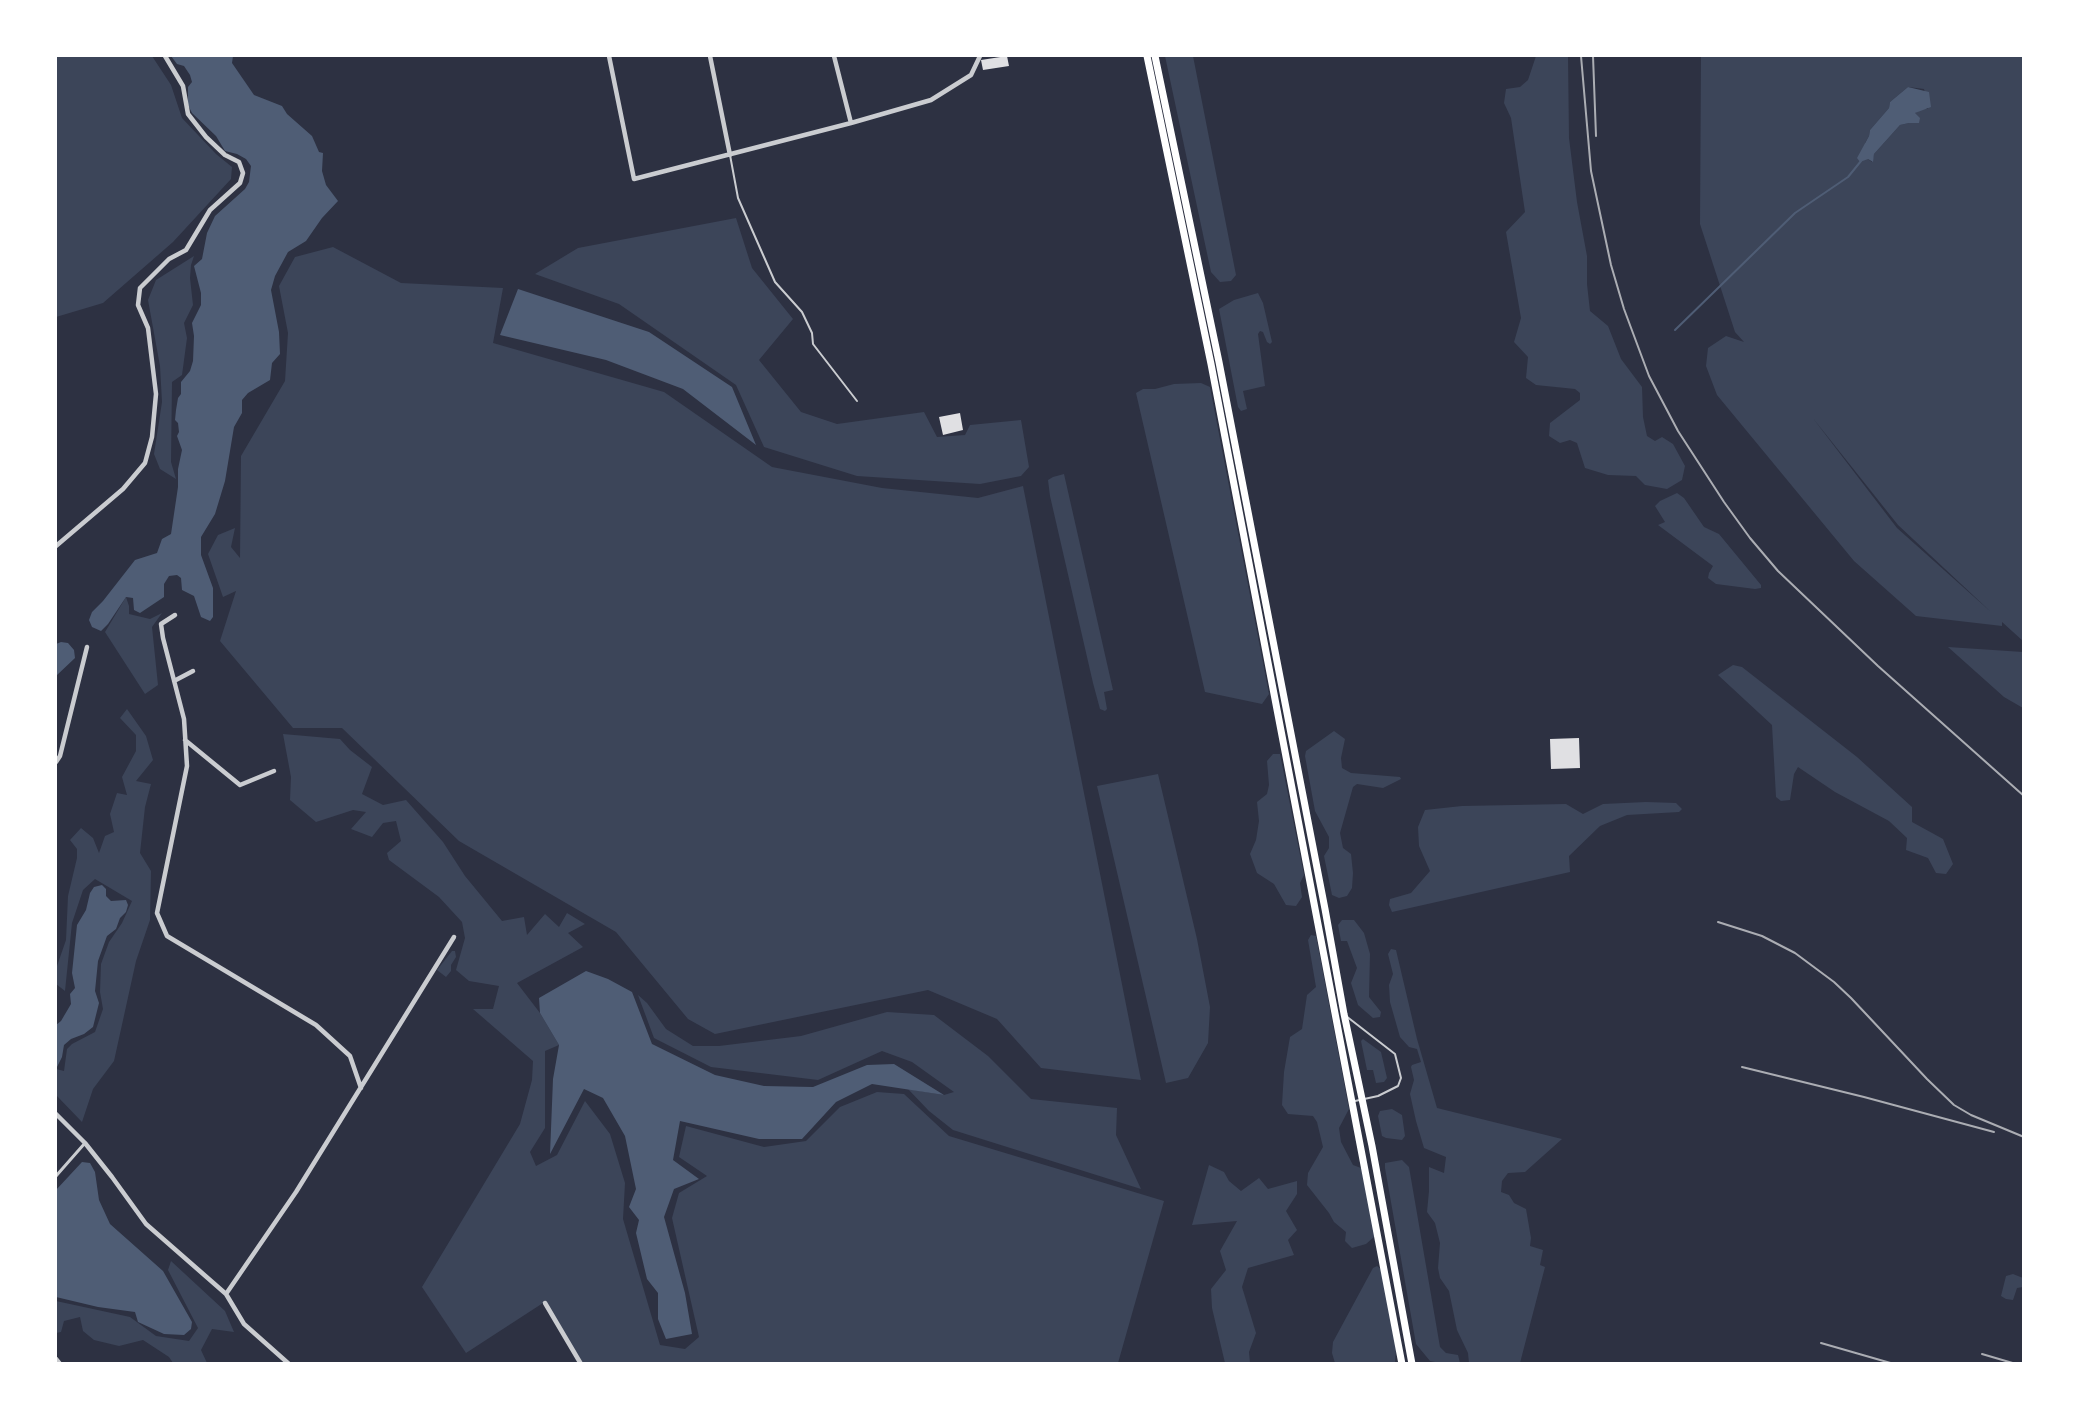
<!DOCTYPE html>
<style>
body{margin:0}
#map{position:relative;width:2079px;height:1419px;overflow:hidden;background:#2d3142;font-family:"Noto Serif",serif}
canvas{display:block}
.frame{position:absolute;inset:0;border:57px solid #fff;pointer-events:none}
</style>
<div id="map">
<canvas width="2079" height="1419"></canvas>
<div class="frame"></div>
</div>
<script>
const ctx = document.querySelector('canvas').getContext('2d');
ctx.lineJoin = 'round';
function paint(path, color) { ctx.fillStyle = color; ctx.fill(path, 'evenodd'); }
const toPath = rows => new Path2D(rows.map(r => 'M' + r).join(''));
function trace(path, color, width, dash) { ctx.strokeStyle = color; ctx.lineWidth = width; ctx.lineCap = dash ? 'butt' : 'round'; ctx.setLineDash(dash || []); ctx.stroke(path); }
const green = toPath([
 [56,56,152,56,171,85,182,118,216,154,232,167,231,179,173,242,103,303,56,317],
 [1165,56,1193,56,1236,275,1231,281,1220,282,1211,272],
 [1536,56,1568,56,1569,138,1577,202,1587,256,1587,284,1590,311,1608,326,1621,359,1642,387,1643,417,1647,436,1655,441,1662,437,1673,444,1685,466,1682,480,1667,489,1645,485,1636,476,1608,475,1585,468,1577,443,1570,440,1560,443,1549,436,1550,423,1580,400,1580,393,1575,389,1536,385,1526,378,1528,357,1514,342,1521,318,1506,232,1525,212,1511,118,1504,103,1506,89,1520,87,1528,80],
 [1701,56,2023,56,2023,641,2002,622,2002,626,1916,616,1854,561,1717,395,1706,366,1708,348,1726,336,1744,342,1735,332,1700,224],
 [1908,87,1924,89,1928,109,1922,109,1915,113,1909,123,1900,125,1874,154,1872,162,1868,159,1865,143,1869,136,1870,130,1889,108,1890,102],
 [1812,417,1898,525,1991,612,1897,528],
 [736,218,752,268,793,319,759,360,801,412,837,424,924,412,937,437,965,435,970,425,1021,420,1029,467,1021,476,980,484,857,476,764,447,736,385,619,304,535,274,578,248],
 [333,247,401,283,503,288,493,343,664,392,772,467,882,488,978,498,1023,486,1141,1080,1041,1068,997,1019,928,990,715,1034,688,1019,616,932,459,841,342,728,293,728,220,641,236,591,223,597,208,554,218,535,235,528,231,547,240,558,241,456,285,381,288,333,279,286,295,257],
 [194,256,191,265,190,278,193,305,184,323,187,338,182,375,172,382,171,462,176,479,160,469,154,454,162,402,160,366,148,300,156,280],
 [1258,293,1263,303,1272,342,1270,344,1267,342,1263,332,1260,331,1258,334,1265,386,1243,391,1247,409,1241,411,1238,407,1219,309,1234,300],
 [1201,383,1210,387,1269,694,1262,704,1205,692,1136,393,1143,389,1155,389,1174,384],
 [1064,474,1113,690,1104,692,1107,709,1105,711,1100,709,1093,683,1050,496,1048,480,1053,477],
 [1677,493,1684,498,1704,527,1719,534,1761,585,1761,588,1755,589,1716,584,1708,578,1709,573,1713,566,1658,525,1665,522,1655,506,1660,501],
 [126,597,129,606,129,614,150,619,162,613,152,627,158,685,145,694,105,632],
 [1948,647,2023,652,2023,708,2004,697],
 [1733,665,1742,667,1857,757,1912,807,1912,822,1943,839,1953,864,1946,874,1936,873,1928,858,1906,850,1907,838,1889,821,1835,792,1798,767,1794,774,1790,800,1781,801,1776,797,1772,725,1718,675],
 [127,709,146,736,153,760,136,781,151,784,145,807,140,853,151,871,150,920,136,961,114,1061,93,1089,82,1122,56,1095,56,1069,64,1071,67,1049,72,1044,95,1032,103,1009,100,992,101,964,109,942,122,923,132,901,95,879,83,890,72,923,65,991,56,984,56,981,57,966,66,940,68,896,77,858,77,849,70,840,81,828,93,838,99,853,105,836,114,832,110,814,117,793,127,795,122,777,136,751,136,735,120,718],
 [1334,731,1345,739,1341,758,1342,768,1351,773,1400,777,1401,779,1383,788,1357,784,1353,787,1340,833,1343,848,1351,854,1353,873,1352,888,1347,896,1339,898,1332,895,1324,856,1329,848,1329,837,1315,811,1305,756,1306,751],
 [283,734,340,739,350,750,372,767,362,794,383,805,406,800,443,842,465,876,502,921,524,917,527,935,545,914,559,927,567,913,585,924,568,933,583,947,517,983,540,1013,559,1045,545,1051,545,1128,530,1152,536,1166,557,1155,585,1101,610,1134,625,1183,623,1219,660,1345,685,1349,699,1337,672,1218,679,1193,707,1176,679,1157,686,1126,764,1147,806,1141,840,1107,877,1092,904,1094,949,1136,1164,1201,1118,1363,580,1363,543,1303,466,1353,422,1287,520,1124,532,1080,533,1061,473,1009,493,1009,499,986,469,981,456,970,465,938,462,922,439,897,389,860,387,853,401,841,396,821,383,823,372,837,351,829,366,812,353,810,316,822,290,800,291,777],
 [1273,754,1280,754,1304,875,1300,883,1302,897,1296,906,1286,905,1274,884,1257,873,1250,854,1256,840,1259,821,1257,802,1267,794,1269,785,1267,761],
 [1158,774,1197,939,1210,1007,1208,1043,1188,1078,1166,1083,1097,786],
 [1646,802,1676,803,1682,809,1679,812,1627,815,1600,826,1569,856,1570,872,1392,912,1389,905,1390,899,1411,893,1430,871,1419,846,1418,827,1425,810,1462,806,1566,804,1583,814,1603,804],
 [1342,920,1354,920,1364,933,1370,954,1369,997,1381,1012,1380,1017,1373,1018,1358,1005,1351,983,1357,968,1347,941,1341,941,1338,925],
 [1311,935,1316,936,1349,1109,1339,1128,1341,1142,1353,1165,1361,1168,1375,1236,1366,1244,1352,1248,1345,1241,1346,1232,1334,1222,1329,1213,1307,1185,1308,1173,1323,1147,1317,1122,1313,1116,1288,1114,1282,1105,1284,1072,1290,1037,1302,1029,1307,995,1316,987,1308,940],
 [1391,949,1396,950,1417,1039,1437,1108,1562,1139,1525,1172,1508,1173,1502,1181,1501,1192,1509,1195,1514,1203,1526,1209,1531,1238,1530,1246,1543,1250,1540,1265,1545,1267,1520,1363,1469,1363,1468,1353,1457,1330,1449,1291,1440,1278,1438,1268,1440,1243,1435,1223,1427,1212,1429,1191,1429,1167,1444,1173,1446,1157,1424,1148,1416,1121,1410,1094,1414,1080,1411,1067,1412,1065,1421,1062,1417,1049,1409,1047,1400,1037,1390,1002,1389,985,1393,974,1388,954],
 [452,951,455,951,456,957,451,965,451,971,446,977,437,970],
 [638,995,647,1003,666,1029,693,1046,719,1046,801,1036,887,1012,934,1015,988,1056,1031,1099,1117,1108,1116,1135,1141,1189,953,1130,929,1111,908,1089,944,1095,954,1092,912,1062,882,1051,818,1080,711,1067,654,1038],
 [1363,1039,1381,1052,1387,1078,1384,1082,1376,1083,1373,1070,1367,1070,1361,1041],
 [1392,1109,1402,1115,1405,1136,1402,1140,1386,1138,1382,1136,1378,1116,1380,1111],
 [1402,1160,1409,1167,1440,1347,1446,1353,1458,1355,1460,1363,1440,1363,1430,1361,1416,1344,1385,1168,1385,1163],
 [1209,1165,1224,1172,1229,1181,1241,1191,1259,1178,1268,1189,1297,1181,1297,1194,1286,1211,1297,1230,1288,1240,1294,1255,1248,1268,1242,1287,1256,1333,1249,1352,1250,1363,1225,1363,1212,1308,1211,1289,1226,1270,1220,1251,1237,1221,1192,1225],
 [171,1261,225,1311,234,1332,212,1329,201,1350,207,1363,173,1363,169,1357,143,1340,119,1346,94,1340,83,1331,80,1317,64,1321,61,1332,56,1333,56,1301,130,1317,156,1336,189,1341,198,1328,168,1270],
 [1377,1266,1381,1269,1396,1349,1395,1363,1335,1363,1332,1353,1333,1342,1373,1268],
 [2013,1274,2023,1278,2023,1287,2017,1288,2013,1300,2006,1299,2001,1296,2006,1276]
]);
const water = toPath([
 [171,56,233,56,232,63,254,95,282,106,287,114,312,136,319,152,323,153,322,171,326,185,338,201,322,218,306,241,288,252,275,276,271,290,279,332,280,354,272,363,270,380,248,393,242,400,242,413,234,427,225,481,215,514,201,537,201,555,213,588,213,617,210,621,201,617,194,596,182,590,181,578,177,575,169,576,164,584,164,597,140,613,134,610,133,598,126,597,108,624,101,631,92,627,89,620,92,612,103,601,135,560,157,553,162,539,171,534,178,487,178,469,182,450,177,436,179,432,178,423,175,420,176,410,178,398,181,394,181,382,190,371,193,361,194,336,192,323,201,305,201,293,194,266,202,259,207,233,215,216,245,189,249,182,251,166,246,159,237,154,225,151,216,136,192,113,188,105,188,87,192,82,190,75,184,66,177,64],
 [1908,87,1929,92,1931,107,1915,113,1920,118,1919,123,1909,123,1900,125,1874,154,1873,162,1868,159,1860,162,1857,158,1869,136,1870,130,1889,108,1890,102],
 [518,289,649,332,732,387,756,445,683,389,606,360,500,335],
 [61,642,68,643,74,650,75,658,56,676,56,644],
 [102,885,106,889,106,896,111,901,126,900,128,905,126,912,120,918,116,929,107,936,98,961,95,991,99,1003,93,1027,84,1034,71,1039,64,1045,62,1057,56,1069,56,1025,61,1021,71,1004,70,994,75,988,72,973,77,925,86,910,90,893,94,887],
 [586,971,608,979,632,992,652,1044,715,1075,764,1086,813,1087,867,1065,894,1064,944,1095,872,1084,836,1102,802,1139,759,1139,680,1121,673,1160,699,1179,674,1189,664,1217,685,1293,692,1334,666,1339,658,1319,658,1293,647,1279,636,1233,639,1220,629,1207,636,1189,625,1136,603,1098,584,1089,550,1154,553,1079,559,1045,540,1013,539,998],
 [82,1162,90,1163,95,1172,99,1200,110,1224,163,1271,192,1322,191,1329,184,1335,164,1334,138,1322,135,1312,98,1307,56,1297,56,1190]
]);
const stream = toPath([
 [1675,330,1795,213,1848,177,1861,161]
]);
const building = toPath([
 [1007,56,1009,66,983,70,981,60],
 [960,413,963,430,943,435,939,417],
 [1579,738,1580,768,1551,769,1550,739]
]);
const service = toPath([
 [730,155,738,198,775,282,802,312,812,333,813,344,857,401],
 [1346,1016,1395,1054,1401,1078,1398,1086,1378,1096,1355,1101]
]);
const pedestrian = toPath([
 [56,1176,85,1143]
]);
const minor = toPath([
 [609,56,634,179,851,123,931,100,971,75,980,56],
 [710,56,730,155],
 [834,56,851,123],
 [56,546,123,489,145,463,152,437,156,394,148,328,138,305,140,288,169,259,186,250,210,210,240,183,243,173,239,162,225,155,206,137,188,114,183,86,165,56],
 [175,615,161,624,163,638,184,719,187,766,157,913,167,936,316,1025,350,1056,361,1088],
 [174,681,193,671],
 [185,740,240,785,274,771],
 [56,762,60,756,87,647],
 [56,1114,85,1143,112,1177,146,1224,226,1294,244,1324,289,1364],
 [226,1294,296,1192,454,937],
 [545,1303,581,1364],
 [56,1359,60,1364]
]);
const primary = toPath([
 [1147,56,1211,364,1402,1364],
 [1155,56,1219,362,1325,909,1344,1014,1372,1146,1412,1364]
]);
const rail = toPath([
 [1581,56,1591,171,1611,265,1624,309,1649,376,1678,431,1724,502,1750,538,1778,571,1878,666,2024,796],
 [1593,56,1596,136],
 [1718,922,1762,936,1795,953,1834,982,1851,998,1927,1079,1954,1105,1971,1115,2024,1137],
 [1742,1067,1864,1097,1994,1132],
 [1821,1343,1894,1364],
 [1982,1354,2016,1364]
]);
paint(green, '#3c4559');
paint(water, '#4f5d75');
trace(stream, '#4f5d75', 2);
paint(building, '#e0e0e3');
trace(service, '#caccd0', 2);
trace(pedestrian, '#caccd0', 3);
trace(minor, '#caccd0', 4.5);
trace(primary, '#fff', 7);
trace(rail, '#abadb3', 2);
</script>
